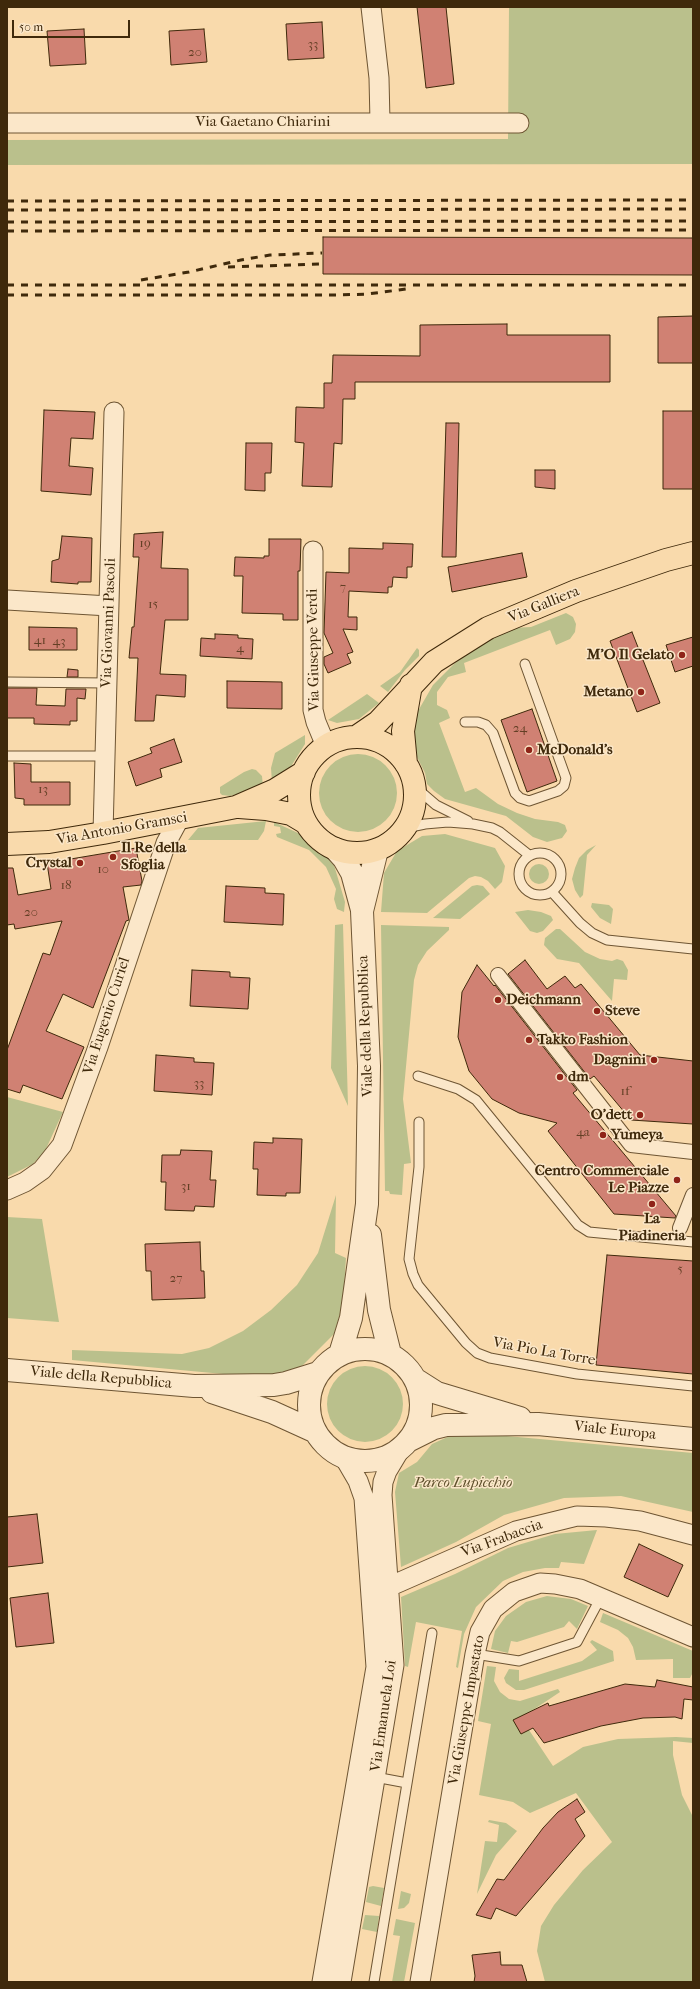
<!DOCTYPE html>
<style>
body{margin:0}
#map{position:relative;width:700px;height:1989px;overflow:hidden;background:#f9daac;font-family:"IM FELL French Canon",serif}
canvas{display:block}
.frame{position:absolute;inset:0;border:8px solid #3f290b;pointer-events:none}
.scale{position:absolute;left:12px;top:20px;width:118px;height:18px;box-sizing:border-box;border:2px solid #3f290b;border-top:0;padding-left:5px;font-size:12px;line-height:14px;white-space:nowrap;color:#3f290b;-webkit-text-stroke:3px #fbe7c9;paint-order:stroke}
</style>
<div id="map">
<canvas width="700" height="1989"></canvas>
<div class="frame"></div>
<div class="scale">50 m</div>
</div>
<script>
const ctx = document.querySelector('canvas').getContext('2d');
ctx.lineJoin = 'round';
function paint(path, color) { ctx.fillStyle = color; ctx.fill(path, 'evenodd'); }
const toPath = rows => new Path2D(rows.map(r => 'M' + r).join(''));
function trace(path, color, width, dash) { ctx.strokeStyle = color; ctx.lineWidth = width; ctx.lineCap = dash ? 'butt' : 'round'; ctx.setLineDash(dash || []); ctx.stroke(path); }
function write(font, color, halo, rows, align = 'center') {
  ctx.font = font + ' "IM FELL French Canon",serif'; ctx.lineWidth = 3; ctx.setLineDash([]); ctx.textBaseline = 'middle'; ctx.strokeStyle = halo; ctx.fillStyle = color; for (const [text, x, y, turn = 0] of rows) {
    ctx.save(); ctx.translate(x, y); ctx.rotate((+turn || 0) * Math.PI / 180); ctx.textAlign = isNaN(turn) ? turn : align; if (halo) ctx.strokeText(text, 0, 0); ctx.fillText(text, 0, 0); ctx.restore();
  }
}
const green = toPath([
 [509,7,693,7,693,164,7,165,7,140,508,139],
 [566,613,573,617,576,624,575,632,570,639,556,645,550,630,464,663,466,672,448,677,437,692,437,705,447,710,450,718,439,723,465,792,476,788,498,804,517,813,535,819,558,822,565,825,567,831,562,838,547,842,533,837,506,816,445,799,434,791,427,784,425,773,415,753,414,726,418,711,433,685,455,663,480,645,511,628,531,627],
 [417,648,419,650,419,656,405,670,388,692,380,686,400,672],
 [367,694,379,703,359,719,337,723,328,720],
 [305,735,305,744,290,768,272,783,271,768,275,753],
 '319 793a39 39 0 1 1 78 0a39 39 0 1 1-78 0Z',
 [252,769,256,770,262,776,263,787,230,796,222,795,220,793,220,787,244,772],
 [266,821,264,831,258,840,188,840,198,828],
 [274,822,298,833,314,850,328,858,334,865,345,902,344,912,337,909,334,899,336,889,326,867,309,850,277,837,276,834,281,833,280,827,274,826],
 [445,834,495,848,505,866,502,882,495,889,488,881,481,877,475,876,469,878,427,913,381,912,384,873,397,851,422,836],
 [596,845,587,855,583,895,580,898,575,890,572,879,575,868,579,858,587,850],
 '529 874a10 10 0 1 1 20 0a10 10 0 1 1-20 0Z',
 [477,885,483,886,490,894,460,919,433,918,472,886],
 [592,903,609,905,613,909,611,924,600,918,591,907],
 [528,910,541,912,551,916,553,920,543,931,537,933,530,931,515,912],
 [343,924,348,1106,331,1068,335,925],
 [381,925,449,927,449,930,427,951,418,965,414,980,403,1099,411,1163,404,1164,402,1195,390,1194,389,1191,385,1191],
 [556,929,560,929,585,952,600,959,612,961,617,959,623,961,628,970,627,980,614,979,612,1001,579,963,557,959,544,945,545,938],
 [7,1097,63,1112,45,1151,33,1164,7,1177],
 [336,1195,335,1253,346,1258,343,1304,334,1334,303,1365,283,1377,245,1376,72,1360,72,1350,182,1354,209,1348,243,1331,271,1310,297,1285,318,1253],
 [7,1217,42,1219,59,1322,7,1318],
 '327 1404a38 38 0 1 1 76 0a38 38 0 1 1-76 0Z',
 [452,1431,693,1453,693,1512,621,1496,564,1498,504,1515,456,1542,401,1567,395,1492,399,1473,417,1462,432,1444,452,1435],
 [597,1530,584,1564,561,1562,559,1568,545,1568,523,1572,503,1581,476,1607,464,1634,458,1668,456,1667,462,1631,416,1622,408,1667,405,1666,401,1597,455,1574,508,1548,555,1534],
 [547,1596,571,1599,588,1606,577,1629,569,1621,564,1627,517,1642,511,1641,508,1653,491,1649,495,1631,506,1616,526,1602],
 [603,1613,693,1651,693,1672,690,1678,673,1678,673,1659,636,1660,633,1647,628,1638,618,1630,600,1622],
 [592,1640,613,1651,614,1661,524,1690,516,1690,506,1683,504,1678,509,1669,519,1670,519,1681,582,1661,597,1650,590,1642],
 [487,1666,496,1667,494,1681,500,1692,509,1699,520,1701,558,1689,560,1692,521,1718,553,1766,583,1747,618,1739,676,1737,693,1738,693,1743,673,1741,673,1755,682,1795,693,1817,693,1982,545,1982,537,1951,541,1926,554,1905,583,1870,612,1842,576,1793,530,1813,513,1802,479,1795,491,1724,478,1721],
 [489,1820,506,1823,517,1831,496,1855,477,1894,485,1841,497,1842,499,1825,488,1822],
 [373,1886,384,1888,381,1906,366,1902,369,1887],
 [401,1891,411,1894,409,1903,404,1908,398,1909],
 [365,1915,379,1916,377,1932,362,1929],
 [396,1919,415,1923,404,1982,392,1982,400,1936,393,1935]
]);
const building = toPath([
 [417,7,446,7,454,84,426,88,417,7],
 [322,22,324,58,288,60,286,24,322,22],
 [84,29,86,64,50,66,47,31,84,29],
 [204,29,207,62,171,65,169,31,204,29],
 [323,237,693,238,693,275,323,274,323,237],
 [693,316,693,363,658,363,658,317,693,316],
 [507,324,507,335,610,335,610,382,355,382,355,399,343,399,342,444,334,443,332,487,302,486,304,443,295,442,296,407,324,408,324,383,332,383,333,355,420,356,420,325,507,324],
 [44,410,95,412,93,439,71,438,69,466,93,468,91,495,41,491,44,410],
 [663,411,693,411,693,489,663,489,663,411],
 [446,423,459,423,456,557,442,557,446,423],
 [246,443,272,443,271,473,265,473,265,491,245,490,246,443],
 [535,470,555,470,555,489,535,487,535,470],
 [163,532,161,568,188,569,188,620,165,620,160,674,186,675,185,697,156,695,154,721,135,721,138,658,129,658,132,627,134,627,139,557,133,557,134,534,163,532],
 [62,536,92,538,91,582,78,582,78,584,51,582,52,561,59,559,62,536],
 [269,539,301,539,300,571,298,571,298,620,283,620,283,614,242,613,243,576,234,576,235,557,264,558,264,556,269,556,269,539],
 [383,543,413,544,412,567,407,567,407,578,393,577,392,587,388,587,388,593,349,591,348,617,357,617,357,630,343,629,353,652,347,654,351,663,328,673,324,664,324,657,333,653,324,633,326,572,349,573,349,548,383,549,383,543],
 [522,553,527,577,452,592,448,567,522,553],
 [29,627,77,628,77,650,29,650,29,627],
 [632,632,660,703,637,712,610,641,632,632],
 [215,634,238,635,238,638,253,639,252,659,200,656,201,638,215,639,215,634],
 [693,637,693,666,675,672,666,645,693,637],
 [68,669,78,670,78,677,67,677,68,669],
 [227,681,282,682,282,709,227,708,227,681],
 [7,688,37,688,36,705,65,706,66,689,86,689,85,699,77,698,77,721,70,721,70,725,34,724,34,718,7,718,7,688],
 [532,709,557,781,527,792,501,720,532,709],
 [174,739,182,762,160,769,162,777,136,786,128,762,152,753,150,748,174,739],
 [14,763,31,764,31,782,70,782,70,805,24,805,24,799,15,798,14,763],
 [136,848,142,881,141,885,123,887,129,920,126,921,93,1008,63,994,46,1031,84,1047,62,1099,23,1085,20,1093,7,1089,7,1050,43,953,50,955,62,921,15,929,14,924,7,925,7,868,13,868,18,895,51,889,47,863,136,848],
 [226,886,265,888,265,893,284,894,283,925,224,922,226,886],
 [525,960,547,989,565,976,575,988,581,984,640,1055,693,1061,693,1124,631,1120,594,1076,590,1079,508,974,525,960],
 [477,965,494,986,495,985,577,1090,573,1093,676,1216,675,1218,614,1214,548,1131,557,1123,519,1113,492,1099,469,1071,458,1037,462,992,477,965],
 [192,970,230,972,230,977,250,978,248,1009,190,1006,192,970],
 [156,1055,194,1058,194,1062,214,1063,212,1095,154,1091,156,1055],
 [273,1138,302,1139,300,1193,286,1193,286,1196,257,1195,258,1169,253,1169,254,1142,273,1143,273,1138],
 [181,1150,212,1151,210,1180,216,1180,214,1207,195,1206,194,1211,165,1210,166,1182,161,1182,162,1155,180,1155,181,1150],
 [200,1242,201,1271,204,1271,205,1298,152,1300,151,1271,146,1271,145,1244,200,1242],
 [607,1255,693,1261,693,1374,596,1365,607,1255],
 [37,1514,43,1563,7,1567,7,1517,37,1514],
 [639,1544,683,1565,668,1597,624,1577,639,1544],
 [48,1593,54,1643,16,1647,10,1598,48,1593],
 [657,1680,693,1687,693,1700,684,1699,682,1719,675,1717,643,1718,601,1726,544,1743,533,1728,521,1734,513,1720,548,1703,549,1706,625,1684,655,1687,657,1680],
 [577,1799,585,1812,575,1819,585,1836,516,1916,496,1908,491,1919,476,1915,497,1879,504,1880,543,1828,558,1812,577,1799],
 [500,1952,501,1965,522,1965,527,1982,474,1982,475,1976,472,1955,500,1952]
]);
const service = toPath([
 [7,682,107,683],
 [465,722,478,722,486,725,493,733,515,793,520,798,529,801,558,791,564,786,566,778,525,664],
 [7,756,105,756],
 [415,787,436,805,468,821],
 [404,830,406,828,425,824,448,822,473,824,492,828,500,832,529,855],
 '519 874a21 21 0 1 1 42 0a21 21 0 1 1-42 0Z',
 [552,892,580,923,592,933,607,940,693,949],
 [418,1076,458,1089,476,1100,578,1225,589,1232,693,1242],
 [419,1122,419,1167,409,1259,413,1274,418,1285,466,1343,477,1353,490,1358,577,1374,693,1386],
 [475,1654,519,1661,577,1642,601,1597],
 [375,1777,407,1783],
 [374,1982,432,1633]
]);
const pedestrian = toPath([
 [498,975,631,1145,693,1152],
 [680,1228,693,1195]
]);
const minor = toPath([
 [371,7,379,78,380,122],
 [7,123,519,123],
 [313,551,313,710,316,722,326,746],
 [7,600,109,606],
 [103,833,114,412],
 [7,1190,25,1182,42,1170,62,1145,98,1047,166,843,179,819],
 [376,1589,393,1585,516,1531,577,1516,606,1517,640,1521,693,1535],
 [322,1982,376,1667,364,1498,358,1481,344,1457],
 [341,1982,394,1665,382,1495,383,1482,387,1471,399,1451],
 [420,1982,475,1654,480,1632,493,1609,514,1592,540,1583,555,1584,580,1589,693,1637]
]);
const tertiary = toPath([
 [335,849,344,859,352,873,362,910],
 [370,1235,379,1310,390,1354],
 '309 1405a56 56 0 1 1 112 0a56 56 0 1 1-112 0Z',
 [340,1354,351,1318,367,1204,369,1066,362,911,377,850],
 [7,1370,194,1386,274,1385,286,1383,318,1373],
 [415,1379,437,1393,520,1418],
 [212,1392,272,1412,316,1432],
 [408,1441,434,1428,446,1425,538,1424,693,1439]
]);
const primary = toPath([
 [356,737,378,722,434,662,488,628,576,591,666,560,693,553],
 '299 795a58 58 0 1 1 116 0a58 58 0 1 1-116 0Z',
 [406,764,403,731,411,685],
 [239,807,266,809,291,814,306,823],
 [7,844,49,842,103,833,236,807,275,790,304,772]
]);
const rail = toPath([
 [7,201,693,200],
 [7,210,693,209],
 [7,222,693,221],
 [7,231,693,230],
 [228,267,322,264],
 [141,280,189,272,241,260,270,255,322,253],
 [7,285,693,285],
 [7,295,339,295,368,294,406,289]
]);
const markers = [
 [682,655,4,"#8f2418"],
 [641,692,4,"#8f2418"],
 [529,750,4,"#8f2418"],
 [113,857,4,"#8f2418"],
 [80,863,4,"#8f2418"],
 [498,1000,4,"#8f2418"],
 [597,1011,4,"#8f2418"],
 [529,1040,4,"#8f2418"],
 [654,1060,4,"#8f2418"],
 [560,1077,4,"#8f2418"],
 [640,1115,4,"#8f2418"],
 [603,1135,4,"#8f2418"],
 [677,1180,4,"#8f2418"],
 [652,1204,4,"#8f2418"]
];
const numberNames = [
 ["33",313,45],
 ["20",195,53],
 ["19",145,544],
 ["7",343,588],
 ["15",153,605],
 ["41",40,641],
 ["43",59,642],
 ["4",240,649],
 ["24",520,729],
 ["13",43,790],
 ["10",103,870],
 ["18",66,886],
 ["20",31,913],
 ["33",199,1084],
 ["1f",625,1092],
 ["4a",583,1133],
 ["31",186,1187],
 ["5",680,1270],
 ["27",176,1279]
];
const streetNames = [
 ["Via Gaetano Chiarini",263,122],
 ["Via Galliera",544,605,-22],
 ["Via Giovanni Pascoli",109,623,-88],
 ["Via Giuseppe Verdi",314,650,-91],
 ["Via Antonio Gramsci",122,829,-10],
 ["Via Eugenio Curiel",107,1016,-72],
 ["Viale della Repubblica",366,1026,-92],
 ["Via Pio La Torre",544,1352,10],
 ["Viale della Repubblica",101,1378,5],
 ["Viale Europa",615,1431,6],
 ["Via Frabaccia",502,1539,-20],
 ["Via Giuseppe Impastato",467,1710,-80],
 ["Via Emanuela Loi",384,1716,-82]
];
const poiNames = [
 ["M'O Il Gelato",674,655,"right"],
 ["Metano",633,692,"right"],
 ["McDonald's",537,750],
 ["Il Re della",121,848],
 ["Sfoglia",121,865],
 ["Crystal",72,863,"right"],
 ["Deichmann",506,1000],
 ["Steve",605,1011],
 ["Takko Fashion",537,1040],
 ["Dagnini",646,1060,"right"],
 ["dm",568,1077],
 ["O'dett",632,1115,"right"],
 ["Yumeya",611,1135],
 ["Centro Commerciale",669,1171,"right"],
 ["Le Piazze",669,1188,"right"],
 ["La",652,1219,"center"],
 ["Piadineria",652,1236,"center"]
];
const parkNames = [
 ["Parco Lupicchio",463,1483]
];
paint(green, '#bac08c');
paint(building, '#d08173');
trace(building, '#3f290b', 1);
trace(service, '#6e5533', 11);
trace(pedestrian, '#6e5533', 16);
trace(minor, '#6e5533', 21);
trace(tertiary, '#6e5533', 24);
trace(primary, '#3f290b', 24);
trace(service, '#fbe7c9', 9);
trace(pedestrian, '#fbe7c9', 14);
trace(minor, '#fbe7c9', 19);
trace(tertiary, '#fbe7c9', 22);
trace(primary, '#f9daac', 22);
trace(rail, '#3f290b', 3, [7, 7]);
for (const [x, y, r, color] of markers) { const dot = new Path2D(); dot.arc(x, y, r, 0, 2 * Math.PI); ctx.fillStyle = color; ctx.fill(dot); trace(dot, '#fbe7c9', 1.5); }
write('13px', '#633f25', null, numberNames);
write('15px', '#3f290b', '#fbe7c9', streetNames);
write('bold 15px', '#3f290b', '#fbe7c9', poiNames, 'left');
write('italic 15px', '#5e4f2b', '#fbe7c9', parkNames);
</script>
